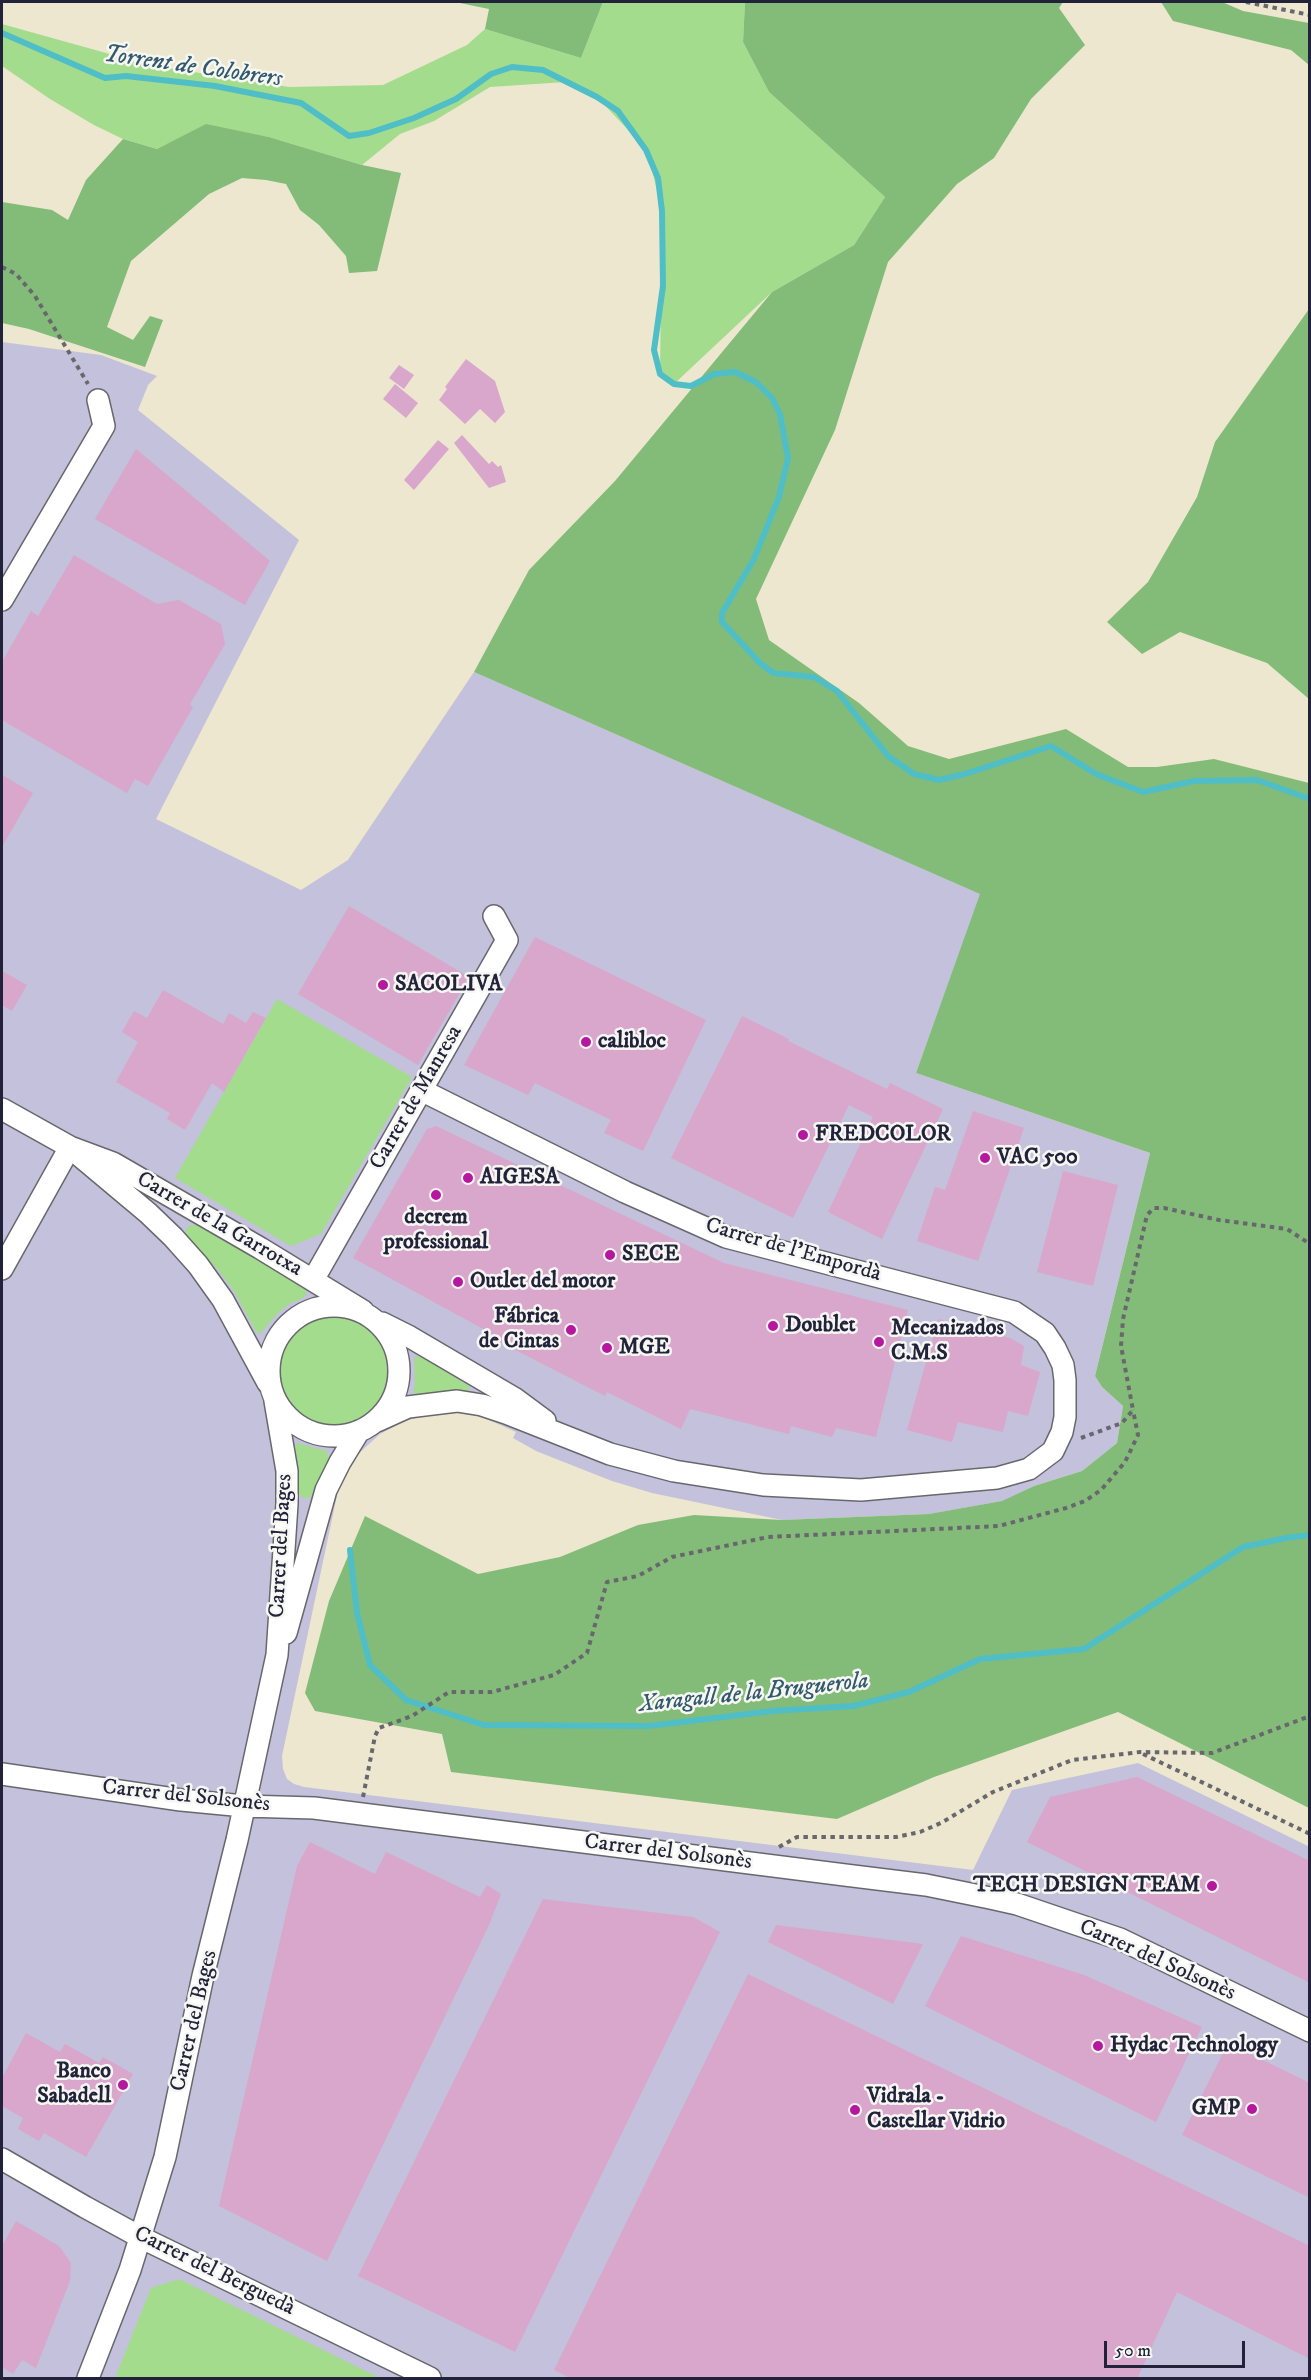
<!DOCTYPE html>
<meta charset="utf-8">
<style>
body{margin:0}
#map{position:relative;width:1311px;height:2380px;overflow:hidden;background:#ece7ce;font-family:"IM FELL DW Pica",serif}
canvas{display:block}
.frame{position:absolute;inset:0;border:3px solid #22223b;pointer-events:none}
.scale{position:absolute;left:1104px;top:2341px;width:141px;height:27px;box-sizing:border-box;border:3px solid #22223b;border-top:0;padding-left:8px;font-size:18px;line-height:21px;white-space:nowrap;color:#22223b;-webkit-text-stroke:4px #f6f6f2;paint-order:stroke}
</style>
<div id="map">
<canvas width="1311" height="2380"></canvas>
<div class="frame"></div>
<div class="scale">50 m</div>
</div>
<script>
const ctx = document.querySelector('canvas').getContext('2d');
ctx.lineJoin = 'round';
function paint(path, color) { ctx.fillStyle = color; ctx.fill(path, 'evenodd'); }
const toPath = rows => new Path2D(rows.map(r => 'M' + r).join(''));
function trace(path, color, width, dash) { ctx.strokeStyle = color; ctx.lineWidth = width; ctx.lineCap = dash ? 'butt' : 'round'; ctx.setLineDash(dash || []); ctx.stroke(path); }
function write(font, color, halo, rows, align = 'center') {
  ctx.font = font + ' "IM FELL DW Pica",serif'; ctx.lineWidth = 5; ctx.setLineDash([]); ctx.textBaseline = 'middle'; ctx.strokeStyle = halo; ctx.fillStyle = color; for (const [text, x, y, turn = 0] of rows) {
    ctx.save(); ctx.translate(x, y); ctx.rotate((+turn || 0) * Math.PI / 180); ctx.textAlign = isNaN(turn) ? turn : align; if (halo) ctx.strokeText(text, 0, 0); ctx.fillText(text, 0, 0); ctx.restore();
  }
}
const industrial = toPath([
 [2,342,101,355,157,376,148,385,138,410,299,540,156,819,301,890,348,860,474,672,981,894,916,1073,1150,1153,1095,1376,1102,1387,1123,1406,1117,1443,1082,1471,1034,1486,1003,1501,930,1514,782,1520,652,1493,612,1481,536,1451,513,1438,516,1432,480,1416,457,1413,432,1414,405,1421,380,1434,357,1455,340,1481,282,1756,283,1769,287,1779,294,1784,304,1787,973,1870,1012,1790,1138,1763,1310,1847,1309,2378,2,2378]
]);
const green = toPath([
 [603,2,745,2,743,42,769,92,885,197,854,245,772,292,674,384,660,374,662,211,647,150,597,97,566,82,490,87,434,121,400,134,362,165,269,137,207,125,157,149,123,139,94,125,50,99,2,66,2,24,149,65,289,87,383,85,467,45,485,29,581,58],
 [277,999,412,1077,321,1234,291,1246,175,1178],
 [190,1225,198,1225,304,1287,307,1293,302,1299,290,1303,276,1315,260,1334,255,1330,234,1291,219,1271,186,1235,186,1229],
 '276 1369a58 58 0 1 1 116 0a58 58 0 1 1-116 0Z',
 [420,1356,469,1386,469,1392,420,1395,413,1393,415,1384,414,1358],
 [297,1443,327,1451,329,1459,310,1498,303,1498,298,1493,294,1449],
 [179,2279,380,2378,115,2378,151,2288]
]);
const forest = toPath([
 [455,2,603,2,581,58,485,29,489,9],
 [745,2,1063,2,1059,8,1085,45,1031,99,994,158,957,184,888,262,835,430,756,599,769,640,859,703,908,746,949,759,1066,729,1128,767,1157,767,1214,759,1309,783,1309,1808,1118,1712,934,1777,837,1819,451,1772,442,1734,315,1711,305,1693,329,1601,365,1516,478,1574,560,1557,638,1525,694,1515,782,1520,929,1514,1002,1501,1034,1486,1082,1471,1117,1443,1123,1406,1102,1387,1095,1376,1150,1153,916,1073,980,894,474,672,529,570,615,481,772,292,854,245,885,197,769,92,743,42],
 [1161,2,1222,2,1243,11,1309,23,1309,65,1291,50,1173,21],
 [206,124,269,137,362,165,401,173,377,271,349,273,346,256,319,225,300,210,286,184,266,180,242,178,209,194,131,261,107,327,133,340,150,316,163,320,145,367,29,329,2,323,2,202,52,210,68,220,86,180,123,139,157,149],
 [1309,309,1309,699,1267,663,1180,632,1142,654,1107,622,1148,582,1197,497,1215,442]
]);
const stream = toPath([
 [2,33,105,78,126,76,215,86,301,103,349,136,369,133,414,118,456,99,491,74,512,67,543,70,597,97,618,111,646,150,658,178,662,211,663,286,654,350,660,374,674,384,691,386,714,374,735,372,756,382,772,398,780,414,788,458,779,497,754,559,722,613,722,622,760,663,773,673,814,677,837,691,888,756,914,774,939,780,965,774,1051,746,1096,774,1143,792,1194,781,1257,780,1310,799],
 [350,1550,357,1613,370,1665,406,1700,484,1725,649,1726,772,1711,853,1706,909,1692,980,1659,1084,1649,1243,1547,1286,1538,1310,1535]
]);
const building = toPath([
 [466,359,495,381,505,412,495,423,480,409,465,424,439,400,447,389,445,387],
 [399,365,414,375,404,389,389,378],
 [395,384,418,403,406,418,383,399],
 [462,435,489,464,492,461,498,467,501,465,506,482,489,488,454,443],
 [438,440,449,449,414,490,404,480],
 [136,449,270,561,245,605,95,519],
 [74,555,157,604,179,600,221,624,225,644,190,704,193,707,148,786,135,779,127,793,2,720,2,662,31,611,38,616],
 [2,775,33,793,2,847],
 [349,906,469,977,418,1065,298,994],
 [535,937,706,1020,643,1151,604,1133,611,1120,535,1083,528,1095,464,1065],
 [2,971,27,985,12,1011,2,1005],
 [163,990,223,1024,229,1013,246,1023,253,1012,266,1018,224,1092,212,1083,185,1130,167,1119,170,1113,116,1082,138,1042,122,1032,134,1011,147,1018],
 [742,1016,789,1039,788,1041,887,1089,890,1083,943,1109,882,1239,828,1212,873,1117,849,1105,793,1218,671,1158],
 [973,1111,1024,1128,978,1261,917,1241,935,1187,945,1190],
 [436,1126,724,1263,908,1310,876,1437,836,1428,832,1437,791,1426,789,1434,690,1409,681,1429,607,1392,605,1396,496,1340,498,1337,353,1258,427,1129],
 [1063,1171,1118,1185,1093,1286,1037,1272],
 [938,1319,1010,1338,1024,1346,1021,1365,1040,1372,1028,1416,1008,1411,1003,1432,958,1422,952,1442,907,1430],
 [1137,1777,1310,1861,1310,1983,1027,1842,1050,1797],
 [310,1842,375,1874,386,1852,480,1897,487,1885,501,1894,489,1925,327,2261,219,2206,297,1866],
 [543,1899,693,1917,720,1932,515,2352,358,2276],
 [776,1925,923,1944,893,2004,768,1942],
 [961,1936,1084,1975,1202,2027,1156,2122,925,2006],
 [748,1974,1310,2246,1310,2359,1177,2292,1137,2379,572,2379,554,2370],
 [26,2033,60,2052,65,2044,99,2063,103,2057,133,2074,86,2157,44,2133,39,2141,18,2129,23,2118,2,2106,2,2078],
 [1228,2043,1310,2083,1310,2198,1182,2135],
 [16,2221,59,2246,71,2263,70,2281,36,2368,22,2360,13,2374,2,2367,2,2246]
]);
const path = toPath([
 [1246,2,1310,15],
 [2,267,16,274,35,296,88,384],
 [1081,1438,1122,1423,1133,1410,1121,1346,1123,1319,1147,1215,1154,1208,1164,1208,1219,1220,1287,1229,1310,1244],
 [1143,1754,1310,1834],
 [363,1797,375,1736,379,1728,412,1716,449,1692,492,1692,554,1675,587,1653,607,1582,638,1576,672,1557,768,1537,999,1526,1066,1508,1085,1501,1101,1490,1125,1462,1138,1435,1133,1410],
 [779,1847,797,1837,896,1837,920,1832,941,1823,993,1792,1072,1760,1140,1752,1212,1753,1310,1716]
]);
const minor = toPath([
 [2,600,104,426,98,400],
 [2,1109,70,1147,113,1163,260,1248,363,1311],
 [80,1156,148,1213,173,1237,198,1265,223,1300,268,1383],
 [2,1269,70,1147],
 [313,1280,507,940,494,916],
 '269 1371a65 65 0 1 1 130 0a65 65 0 1 1-130 0Z',
 [382,1323,410,1337,514,1398,545,1421],
 [377,1421,408,1407,457,1401,482,1405,506,1413,610,1454,674,1471,763,1485,861,1490,997,1478,1029,1469,1053,1451,1062,1432,1065,1417,1065,1380,1063,1365,1055,1348,1045,1333,1014,1312,726,1237,625,1192,421,1090],
 [286,1633,326,1490,340,1462,359,1431],
 [2,1774,181,1800,244,1806,314,1808,845,1875,926,1885,990,1898,1017,1904,1120,1939,1310,2031],
 [2,2159,85,2207,140,2237,430,2378],
 [88,2378,130,2270,165,2157,203,1976,237,1840,277,1655,287,1504,287,1471,275,1401]
]);
const markers = [
 [383,985,6,"#b5179e"],
 [586,1042,6,"#b5179e"],
 [803,1135,6,"#b5179e"],
 [985,1158,6,"#b5179e"],
 [468,1178,6,"#b5179e"],
 [436,1195,6,"#b5179e"],
 [610,1255,6,"#b5179e"],
 [458,1282,6,"#b5179e"],
 [773,1326,6,"#b5179e"],
 [571,1330,6,"#b5179e"],
 [879,1342,6,"#b5179e"],
 [607,1348,6,"#b5179e"],
 [1212,1886,6,"#b5179e"],
 [1098,2046,6,"#b5179e"],
 [123,2085,6,"#b5179e"],
 [1252,2109,6,"#b5179e"],
 [855,2110,6,"#b5179e"]
];
const poiNames = [
 ["SACOLIVA",395,985],
 ["calibloc",598,1042],
 ["FREDCOLOR",815,1135],
 ["VAC 500",997,1158],
 ["AIGESA",480,1178],
 ["decrem",436,1218,"center"],
 ["professional",436,1243,"center"],
 ["SECE",622,1255],
 ["Outlet del motor",470,1282],
 ["Fábrica",559,1317,"right"],
 ["de Cintas",559,1342,"right"],
 ["Doublet",785,1326],
 ["Mecanizados",891,1329],
 ["C.M.S",891,1354],
 ["MGE",619,1348],
 ["TECH DESIGN TEAM",1200,1886,"right"],
 ["Hydac Technology",1110,2046],
 ["Banco",111,2072,"right"],
 ["Sabadell",111,2097,"right"],
 ["Vidrala -",867,2097],
 ["Castellar Vidrio",867,2122],
 ["GMP",1240,2109,"right"]
];
const streetNames = [
 ["Carrer de Manresa",417,1098,-60],
 ["Carrer de la Garrotxa",219,1225,30],
 ["Carrer de l'Empordà",793,1251,16],
 ["Carrer del Bages",282,1546,-87],
 ["Carrer del Solsonès",186,1797,6],
 ["Carrer del Solsonès",668,1853,7],
 ["Carrer del Solsonès",1157,1961,24],
 ["Carrer del Bages",195,2021,-77],
 ["Carrer del Berguedà",214,2272,26]
];
const waterNames = [
 ["Torrent de Colobrers",193,68,8],
 ["Xaragall de la Bruguerola",754,1694,-6]
];
paint(industrial, '#c3c1db');
paint(green, '#a4dc8d');
paint(forest, '#83bc78');
trace(stream, '#50bec6', 6);
paint(building, '#d9a7cc');
trace(minor, '#69676e', 24);
trace(path, '#69676e', 4, [4.5, 4.5]);
trace(minor, '#fff', 21);
for (const [x, y, r, color] of markers) { const dot = new Path2D(); dot.arc(x, y, r, 0, 2 * Math.PI); ctx.fillStyle = color; ctx.fill(dot); trace(dot, '#f6f6f2', 2); }
write('bold 22px', '#22223b', '#f6f6f2', poiNames, 'left');
write('22px', '#22223b', '#f6f6f2', streetNames);
write('italic 24px', '#32596c', '#f6f6f2', waterNames);
</script>
